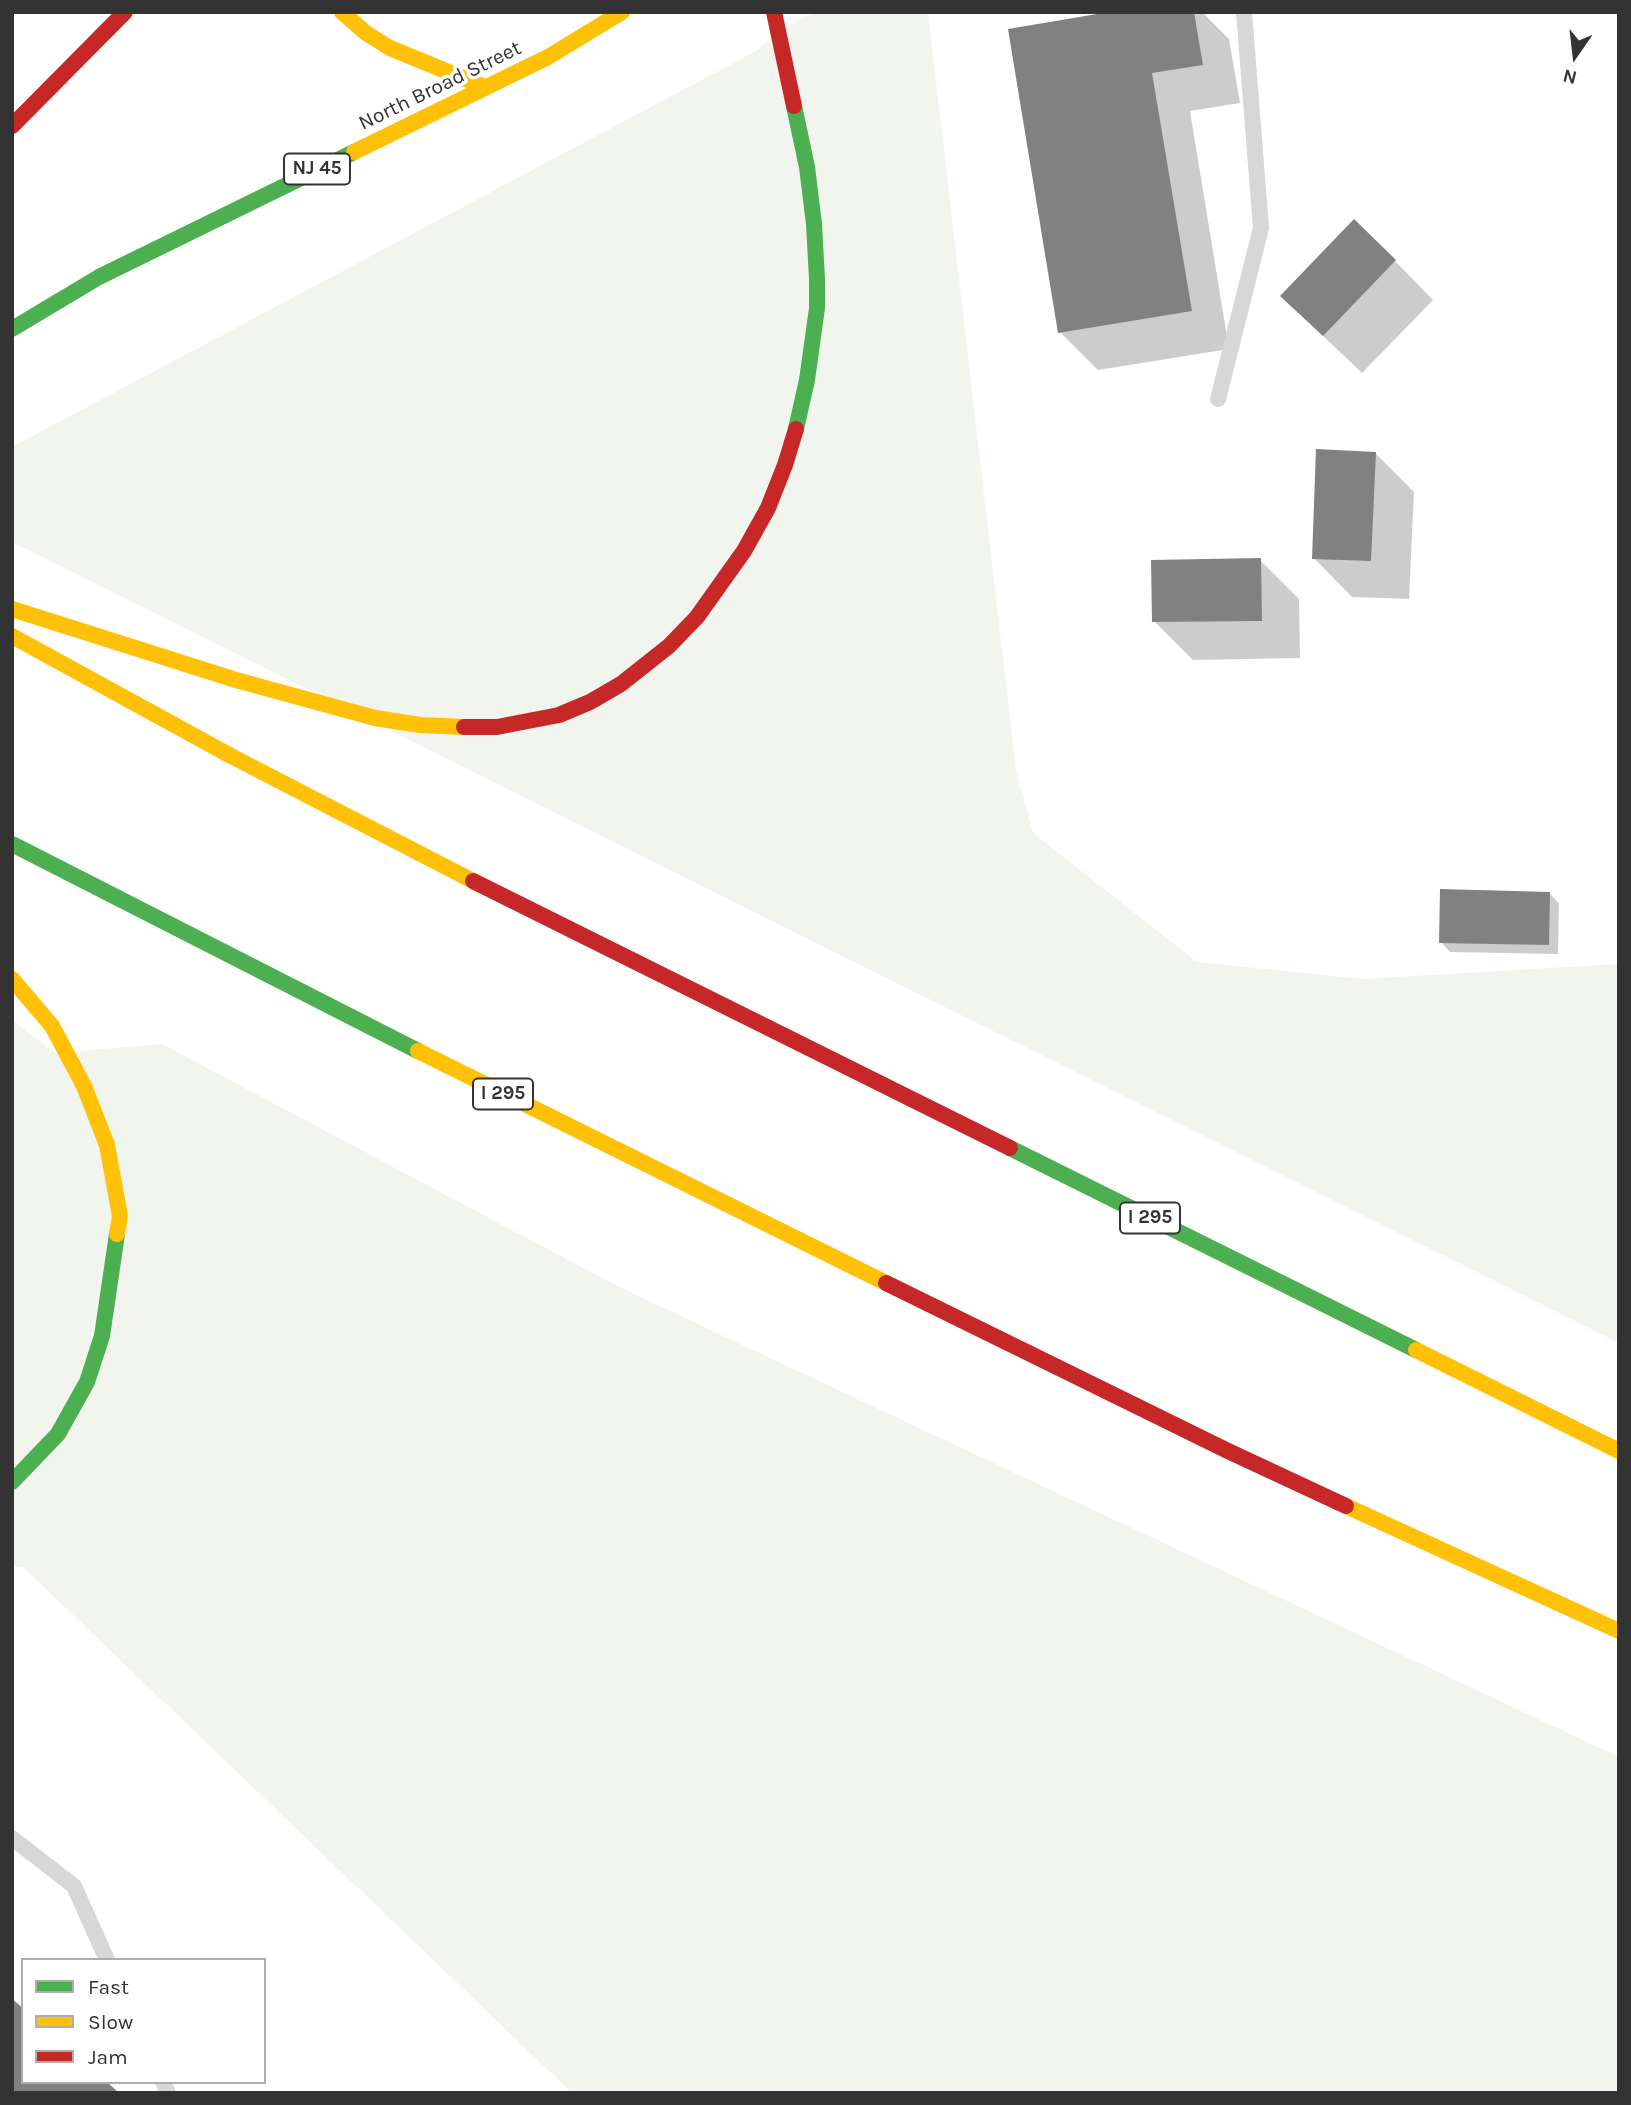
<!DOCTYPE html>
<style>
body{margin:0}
#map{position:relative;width:1631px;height:2105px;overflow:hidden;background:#fff;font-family:Karla,sans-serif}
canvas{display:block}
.frame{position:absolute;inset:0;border:14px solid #333;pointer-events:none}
.legend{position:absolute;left:21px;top:1958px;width:245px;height:126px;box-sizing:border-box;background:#fff;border:2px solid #adadad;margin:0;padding:9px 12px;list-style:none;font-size:21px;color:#333}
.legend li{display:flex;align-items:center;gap:14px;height:35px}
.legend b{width:35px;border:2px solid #adadad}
.north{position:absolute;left:1540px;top:21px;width:70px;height:70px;-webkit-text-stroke:5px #fff;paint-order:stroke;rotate:194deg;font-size:19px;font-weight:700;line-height:28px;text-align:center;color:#333}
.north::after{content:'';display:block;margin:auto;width:24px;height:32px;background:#333;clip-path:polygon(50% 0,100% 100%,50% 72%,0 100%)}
</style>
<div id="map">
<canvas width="1631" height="2105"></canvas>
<div class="frame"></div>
<ul class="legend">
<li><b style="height:9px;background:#4caf50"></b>Fast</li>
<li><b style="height:9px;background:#ffc107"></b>Slow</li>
<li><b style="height:9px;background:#c62828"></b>Jam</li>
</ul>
<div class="north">N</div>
</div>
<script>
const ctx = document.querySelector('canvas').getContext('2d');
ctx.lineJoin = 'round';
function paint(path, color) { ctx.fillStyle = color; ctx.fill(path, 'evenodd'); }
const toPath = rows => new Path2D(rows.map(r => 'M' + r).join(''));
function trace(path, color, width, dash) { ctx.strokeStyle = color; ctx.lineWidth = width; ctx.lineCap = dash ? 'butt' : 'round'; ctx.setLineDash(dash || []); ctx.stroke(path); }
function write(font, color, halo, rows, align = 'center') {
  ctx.font = font + ' Karla,sans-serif'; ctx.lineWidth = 7; ctx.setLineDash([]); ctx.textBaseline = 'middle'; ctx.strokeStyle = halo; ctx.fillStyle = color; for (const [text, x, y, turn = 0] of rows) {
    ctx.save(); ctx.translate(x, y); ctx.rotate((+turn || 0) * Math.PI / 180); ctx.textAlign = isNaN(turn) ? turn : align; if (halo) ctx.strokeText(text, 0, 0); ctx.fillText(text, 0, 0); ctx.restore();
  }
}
const green = toPath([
 [815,12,928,12,1016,770,1033,833,1197,962,1363,979,1619,964,1619,1343,12,542,12,447,756,51,784,28],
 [12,1020,55,1053,162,1044,617,1286,1619,1757,1619,2093,572,2093,23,1567,12,1566]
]);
const shadow = toPath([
 [1120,12,1202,12,1229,39,1240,103,1190,111,1229,349,1098,370,1060,332],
 [1395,261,1433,300,1362,373,1321,334],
 [1376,454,1414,492,1409,599,1352,597,1314,558],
 [1260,560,1299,599,1300,658,1193,660,1154,621],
 [1549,893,1559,903,1558,954,1450,952,1441,942]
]);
const building = toPath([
 [1109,12,1194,12,1203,65,1152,73,1192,311,1058,333,1008,29],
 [1354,219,1396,260,1323,336,1280,296],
 [1316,449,1376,452,1371,561,1312,559],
 [1261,558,1262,621,1152,622,1151,560],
 [1440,889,1550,892,1549,945,1439,943],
 [12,1999,23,2008,23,2082,107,2082,119,2093,12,2093]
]);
const lane = toPath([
 [1218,399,1261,228,1244,12],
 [12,1838,74,1886,107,1960],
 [163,2082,168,2093]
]);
const fast = toPath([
 [794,106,807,167,814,224,817,279,817,308,807,380,796,429],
 [12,329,99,277,354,152],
 [12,844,418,1051],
 [1010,1148,1416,1350],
 [12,1482,58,1434,87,1382,102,1336,117,1234]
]);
const slow = toPath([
 [342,12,366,33,390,48,485,87],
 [354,152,548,57,622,12],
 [12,609,236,680,375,718,420,725,464,727],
 [12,636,231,756,473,881],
 [12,979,52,1026,84,1086,107,1145,120,1216,117,1234],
 [418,1051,886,1283],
 [1416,1350,1619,1451],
 [1346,1506,1619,1631]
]);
const jam = toPath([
 [774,12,794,106],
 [12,126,125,12],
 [464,727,497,727,559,715,590,702,621,684,669,646,697,617,744,551,768,508,785,465,796,429],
 [473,881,1010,1148],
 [886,1283,1228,1451,1346,1506]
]);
const shields = [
 [317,169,66],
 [503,1094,60],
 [1150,1218,60]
];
const shieldNames = [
 ["NJ 45",317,169],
 ["I 295",503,1094],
 ["I 295",1150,1218]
];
const streetNames = [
 ["North Broad Street",440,86,-26]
];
paint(green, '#f1f5ed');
paint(shadow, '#0003');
paint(building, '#818181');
trace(lane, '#d7d7d7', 16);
trace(fast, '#4caf50', 16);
trace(slow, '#ffc107', 16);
trace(jam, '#c62828', 16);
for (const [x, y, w] of shields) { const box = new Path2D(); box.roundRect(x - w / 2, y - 15.5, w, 31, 5); ctx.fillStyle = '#fff'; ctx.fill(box); trace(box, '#333', 2); }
write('bold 19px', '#333', null, shieldNames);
write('21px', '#333', '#fff', streetNames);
</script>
